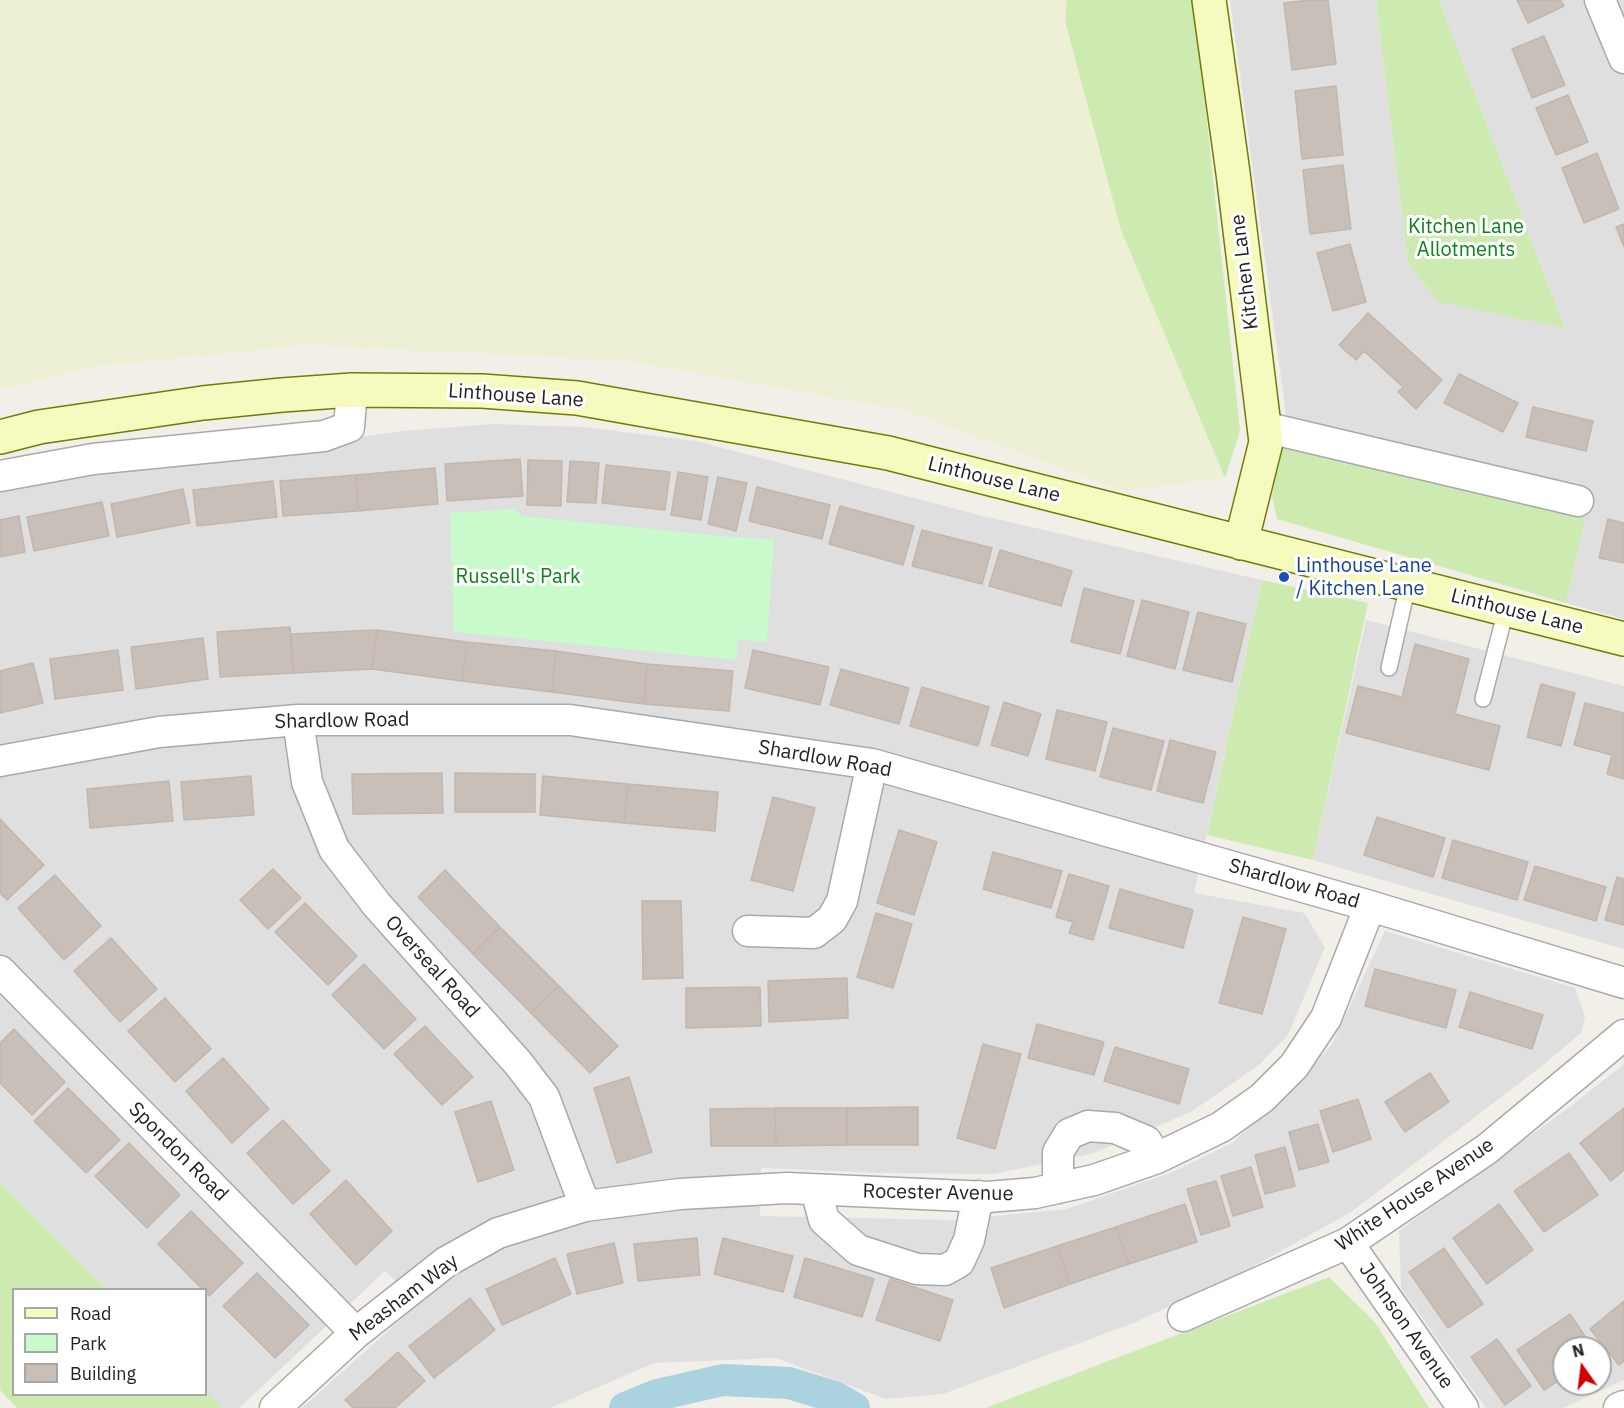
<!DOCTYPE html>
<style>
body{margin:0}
#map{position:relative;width:1624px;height:1408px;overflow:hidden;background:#f2efe9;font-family:"IBM Plex Sans",sans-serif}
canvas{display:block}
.legend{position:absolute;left:12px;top:1288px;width:195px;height:108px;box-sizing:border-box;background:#fff;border:2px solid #a7a7a7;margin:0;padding:8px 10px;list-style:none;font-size:18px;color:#222}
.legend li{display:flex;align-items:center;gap:12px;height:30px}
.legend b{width:30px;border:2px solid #a7a7a7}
.north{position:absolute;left:1552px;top:1336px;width:60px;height:60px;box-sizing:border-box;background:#fff;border:2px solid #a7a7a7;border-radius:50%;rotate:346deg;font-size:16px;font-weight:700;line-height:24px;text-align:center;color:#222}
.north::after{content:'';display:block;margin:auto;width:21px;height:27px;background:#d40000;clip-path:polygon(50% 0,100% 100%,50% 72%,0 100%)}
</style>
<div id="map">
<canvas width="1624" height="1408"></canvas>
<ul class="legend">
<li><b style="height:8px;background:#f7fabf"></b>Road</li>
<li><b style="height:16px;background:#c8facc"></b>Park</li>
<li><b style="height:16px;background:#c7bfb8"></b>Building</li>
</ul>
<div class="north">N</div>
</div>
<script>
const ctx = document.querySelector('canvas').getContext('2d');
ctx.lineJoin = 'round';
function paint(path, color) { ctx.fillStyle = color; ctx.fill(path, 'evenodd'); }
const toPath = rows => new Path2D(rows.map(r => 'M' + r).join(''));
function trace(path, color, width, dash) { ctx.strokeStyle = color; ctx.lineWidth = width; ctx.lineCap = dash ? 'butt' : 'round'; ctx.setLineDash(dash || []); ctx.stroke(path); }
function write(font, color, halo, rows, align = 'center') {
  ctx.font = font + ' "IBM Plex Sans",sans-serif'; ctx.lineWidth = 6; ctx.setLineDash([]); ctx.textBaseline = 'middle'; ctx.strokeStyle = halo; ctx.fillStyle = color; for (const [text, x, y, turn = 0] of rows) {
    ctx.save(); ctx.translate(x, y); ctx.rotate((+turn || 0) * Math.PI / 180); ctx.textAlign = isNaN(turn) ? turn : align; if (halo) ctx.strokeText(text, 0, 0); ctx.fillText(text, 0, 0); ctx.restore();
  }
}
const residential = toPath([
 [1230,0,1376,0,1408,263,1565,327,1439,0,1624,0,1624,619,1566,603,1590,495,1287,422],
 [492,424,585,427,696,441,983,516,1262,580,1194,893,1304,913,1325,947,1288,1035,1259,1065,1191,1112,1091,1154,993,1174,881,1173,761,1168,760,1216,953,1220,1067,1209,1173,1172,1232,1143,1305,1076,1332,1044,1385,931,1575,988,1585,1017,1581,1033,1543,1065,1351,1212,1243,1272,1136,1322,943,1394,886,1399,776,1358,654,1363,550,1408,302,1408,419,1303,385,1271,239,1408,222,1408,206,1391,206,1290,106,1289,0,1182,0,488,402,431],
 [1366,620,1624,686,1624,949,1313,860],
 [1624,1064,1624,1380,1563,1408,1486,1408,1401,1288,1399,1231,1571,1106],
 [1564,1348,1600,1348,1600,1384,1564,1384]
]);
const farmland = toPath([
 [0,0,1067,0,1065,21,1121,229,1225,478,1123,491,903,410,626,361,309,345,92,367,0,389]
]);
const grass = toPath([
 [1067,0,1194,0,1240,431,1225,478,1121,230,1065,21],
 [1376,0,1439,0,1565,328,1439,302,1408,263],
 [1287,422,1590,495,1566,603,1277,519,1272,496],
 [1262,580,1368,603,1313,860,1207,835],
 [0,1182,106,1289,14,1290,14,1394,206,1394,206,1391,222,1408,17,1408,0,1390],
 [1329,1277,1374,1321,1429,1408,985,1408]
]);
const park = toPath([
 [515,509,522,516,732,537,774,539,767,642,737,639,737,660,454,632,450,513]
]);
const canal = toPath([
 [625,1408,657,1395,723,1380,789,1383,835,1397,854,1408]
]);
const building = toPath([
 [1309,0,1328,0,1336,64,1292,70,1284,3,1309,0],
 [1517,0,1561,0,1564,6,1528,23,1517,0],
 [1544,36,1565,85,1532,98,1512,49,1544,36],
 [1336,86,1343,155,1302,159,1295,91,1336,86],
 [1568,95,1588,142,1556,155,1536,108,1568,95],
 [1597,153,1619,209,1584,223,1562,168,1597,153],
 [1343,165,1351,229,1310,234,1303,170,1343,165],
 [1624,224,1624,247,1616,227,1624,224],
 [1350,244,1366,302,1333,311,1317,253,1350,244],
 [1368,313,1442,380,1416,409,1398,392,1403,387,1364,351,1356,360,1339,345,1368,313],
 [1459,374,1518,403,1503,432,1444,403,1459,374],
 [1533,407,1593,421,1586,451,1526,437,1533,407],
 [520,459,523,496,447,501,445,464,520,459],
 [528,460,562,461,561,506,527,505,528,460],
 [570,461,599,463,596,503,567,502,570,461],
 [606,465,670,472,665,510,602,503,606,465],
 [435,468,438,504,358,511,356,475,435,468],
 [678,472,708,477,701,520,671,515,678,472],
 [356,475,358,511,283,516,280,481,356,475],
 [718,477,747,483,736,531,708,524,718,477],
 [273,481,277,517,197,526,193,490,273,481],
 [757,487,830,505,822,539,749,521,757,487],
 [183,489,190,523,117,537,111,504,183,489],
 [102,502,109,536,34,551,27,517,102,502],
 [840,506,914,526,903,565,829,544,840,506],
 [19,516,25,552,0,557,0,520,19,516],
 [1608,519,1624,523,1624,563,1599,558,1608,519],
 [922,530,992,548,982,584,912,566,922,530],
 [1000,550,1072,571,1061,606,989,586,1000,550],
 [1084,588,1134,601,1120,654,1071,642,1084,588],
 [1142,600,1189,612,1175,669,1127,656,1142,600],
 [1198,612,1246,624,1232,682,1183,670,1198,612],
 [290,627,293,673,220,677,217,632,290,627],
 [377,630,372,669,293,673,291,634,377,630],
 [377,630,467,642,462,681,372,669,377,630],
 [203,638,208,679,136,689,131,647,203,638],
 [467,642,556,651,552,692,462,681,467,642],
 [1415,644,1469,659,1455,714,1500,726,1489,770,1346,733,1358,686,1402,697,1415,644],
 [118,650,123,690,55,699,50,659,118,650],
 [753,650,829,667,820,705,745,688,753,650],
 [556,651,647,664,644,704,552,692,556,651],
 [33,663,43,703,0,713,0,671,33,663],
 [647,664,733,671,729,711,644,704,647,664],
 [841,669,909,688,899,724,830,705,841,669],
 [1541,684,1575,693,1561,746,1527,737,1541,684],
 [922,687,989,707,978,746,910,726,922,687],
 [1004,702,1041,714,1028,756,991,745,1004,702],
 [1585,703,1624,713,1624,779,1607,774,1612,755,1574,745,1585,703],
 [1057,710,1107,722,1095,771,1046,759,1057,710],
 [1113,728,1164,741,1151,790,1100,777,1113,728],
 [1170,740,1216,752,1203,803,1157,791,1170,740],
 [442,773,443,813,353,814,352,774,442,773],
 [455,773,535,774,535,812,455,812,455,773],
 [251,776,254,815,184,820,181,782,251,776],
 [543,776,628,784,624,823,540,815,543,776],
 [169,781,173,821,90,828,87,789,169,781],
 [628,784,718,792,715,831,624,823,628,784],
 [773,797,815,808,793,891,751,880,773,797],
 [1377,817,1445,838,1433,877,1364,855,1377,817],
 [0,819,44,865,7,900,0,893,0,819],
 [899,830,937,842,914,915,877,903,899,830],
 [1453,840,1528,862,1517,900,1442,878,1453,840],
 [993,852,1062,871,1051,908,983,889,993,852],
 [1535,866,1606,887,1596,921,1524,900,1535,866],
 [273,869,301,898,268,929,240,900,273,869],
 [445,870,500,927,473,954,418,897,445,870],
 [1069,874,1109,886,1093,940,1069,933,1073,922,1056,917,1069,874],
 [55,875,101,926,64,960,18,908,55,875],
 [1617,877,1624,879,1624,925,1605,920,1617,877],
 [1120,889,1193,910,1183,948,1109,928,1120,889],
 [642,901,681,901,683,978,643,979,642,901],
 [305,903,357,956,328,985,275,932,305,903],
 [876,913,912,924,893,988,857,977,876,913],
 [1243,917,1286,929,1262,1014,1219,1003,1243,917],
 [500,927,559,986,531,1013,473,954,500,927],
 [111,938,157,989,120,1022,74,971,111,938],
 [364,964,416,1019,384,1049,332,995,364,964],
 [1375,969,1456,990,1446,1028,1365,1006,1375,969],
 [847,978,848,1018,769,1022,768,981,847,978],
 [559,986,618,1046,590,1073,531,1013,559,986],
 [760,987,761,1026,686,1028,686,988,760,987],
 [1470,992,1543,1015,1532,1049,1459,1027,1470,992],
 [165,998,211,1049,175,1082,128,1031,165,998],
 [1037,1024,1104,1042,1094,1075,1028,1058,1037,1024],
 [425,1026,473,1077,442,1105,394,1054,425,1026],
 [14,1029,65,1082,32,1115,0,1083,0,1043,14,1029],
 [983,1044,1021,1054,995,1149,957,1138,983,1044],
 [1115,1047,1189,1069,1179,1104,1104,1081,1115,1047],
 [223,1058,269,1109,232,1143,186,1091,223,1058],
 [1430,1073,1449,1102,1405,1132,1385,1102,1430,1073],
 [629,1077,652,1152,617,1163,594,1088,629,1077],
 [68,1088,120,1140,86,1173,34,1121,68,1088],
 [1358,1099,1371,1139,1333,1152,1320,1111,1358,1099],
 [491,1101,514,1170,478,1182,455,1112,491,1101],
 [918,1107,918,1145,847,1145,847,1108,918,1107],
 [775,1108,776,1146,711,1146,710,1109,775,1108],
 [775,1108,847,1108,847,1145,776,1146,775,1108],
 [1624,1108,1624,1170,1611,1181,1580,1143,1624,1108],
 [283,1120,330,1171,293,1204,247,1153,283,1120],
 [1318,1124,1329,1162,1299,1170,1289,1132,1318,1124],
 [129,1143,180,1195,147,1228,95,1176,129,1143],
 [1285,1147,1295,1186,1265,1194,1255,1155,1285,1147],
 [1569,1153,1598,1195,1544,1232,1514,1191,1569,1153],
 [1251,1167,1263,1207,1233,1216,1221,1176,1251,1167],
 [346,1180,392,1231,356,1265,310,1214,346,1180],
 [1216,1181,1230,1226,1201,1235,1187,1189,1216,1181],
 [1185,1204,1197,1242,1129,1264,1116,1227,1185,1204],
 [1499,1204,1533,1250,1487,1284,1453,1238,1499,1204],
 [191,1211,243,1263,209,1296,158,1244,191,1211],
 [1116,1227,1129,1264,1070,1284,1057,1246,1116,1227],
 [697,1238,700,1275,638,1281,634,1244,697,1238],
 [723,1238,793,1256,783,1292,714,1274,723,1238],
 [614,1243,623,1283,577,1294,567,1254,614,1243],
 [1057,1246,1070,1284,1004,1308,991,1268,1057,1246],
 [1444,1248,1483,1304,1448,1328,1409,1272,1444,1248],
 [555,1258,571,1294,502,1325,486,1289,555,1258],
 [805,1258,874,1279,862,1317,794,1297,805,1258],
 [257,1273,309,1325,275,1358,223,1306,257,1273],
 [890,1279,953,1300,940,1341,876,1320,890,1279],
 [470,1298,495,1330,434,1378,409,1346,470,1298],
 [1624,1301,1624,1361,1619,1365,1590,1329,1624,1301],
 [1570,1314,1593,1348,1564,1348,1564,1377,1544,1390,1517,1350,1570,1314],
 [1497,1339,1531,1386,1505,1405,1471,1357,1497,1339],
 [398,1352,425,1381,395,1408,353,1408,345,1400,398,1352]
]);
const lane = toPath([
 [1389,668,1408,585],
 [1483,699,1506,610]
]);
const street = toPath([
 [1600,0,1624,58],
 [1264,427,1578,501],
 [0,476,93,459,324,436,349,427,352,390],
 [298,720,307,782,334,849,377,905,518,1063,544,1097,585,1206],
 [0,761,159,732,298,720,570,720,872,764,1370,906,1624,983],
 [748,931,814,933,832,919,842,901,872,764],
 [0,971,356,1333],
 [1058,1188,1058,1152,1069,1134,1088,1126,1115,1128,1146,1141,1157,1158],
 [816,1190,824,1220,858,1250,917,1269,945,1270,959,1262,969,1240,978,1196],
 [1348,1243,1463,1408],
 [1183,1316,1348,1243,1487,1149,1624,1035],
 [275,1408,356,1333,446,1262,498,1233,585,1206,680,1194,787,1188,988,1197,1035,1193,1094,1180,1157,1158,1221,1127,1262,1098,1294,1066,1326,1018,1370,906],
 [1619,1408,1624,1406]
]);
const secondary = toPath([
 [1209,0,1233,173,1266,442,1241,543],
 [0,437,39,427,203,403,282,395,352,390,482,391,577,398,888,453,1624,639]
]);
const markers = [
 [1284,577,6,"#1a4fb4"]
];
const parkNames = [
 ["Kitchen Lane",1466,227],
 ["Allotments",1466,250],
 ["Russell's Park",518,577]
];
const streetNames = [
 ["Kitchen Lane",1245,272,-97],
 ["Linthouse Lane",516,396,4],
 ["Linthouse Lane",994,480,14],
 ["Linthouse Lane",1517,612,14],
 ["Shardlow Road",342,721,-1],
 ["Shardlow Road",825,759,10],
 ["Shardlow Road",1294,884,16],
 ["Overseal Road",432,967,48],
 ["Spondon Road",178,1152,45],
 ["Rocester Avenue",938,1193,1],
 ["White House Avenue",1415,1195,-34],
 ["Measham Way",404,1298,-37],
 ["Johnson Avenue",1406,1326,55]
];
const transitNames = [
 ["Linthouse Lane",1296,566],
 ["/ Kitchen Lane",1296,589]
];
paint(residential, '#e0dfdf');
paint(farmland, '#eef0d5');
paint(grass, '#cdebb0');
paint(park, '#c8facc');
trace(canal, '#aad3df', 32);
paint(building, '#c7bfb8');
trace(building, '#c4b6ab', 1.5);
trace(lane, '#a9a9a9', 18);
trace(street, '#a9a9a9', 33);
trace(secondary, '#707d05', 36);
trace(lane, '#fff', 15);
trace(street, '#fff', 30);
trace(secondary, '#f7fabf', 33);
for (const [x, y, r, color] of markers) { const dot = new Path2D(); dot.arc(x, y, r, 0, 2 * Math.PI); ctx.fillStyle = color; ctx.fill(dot); trace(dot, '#fff', 2); }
write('20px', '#0c8416', '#fff', parkNames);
write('20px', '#222', '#fff', streetNames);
write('20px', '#164399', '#fff', transitNames, 'left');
</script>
